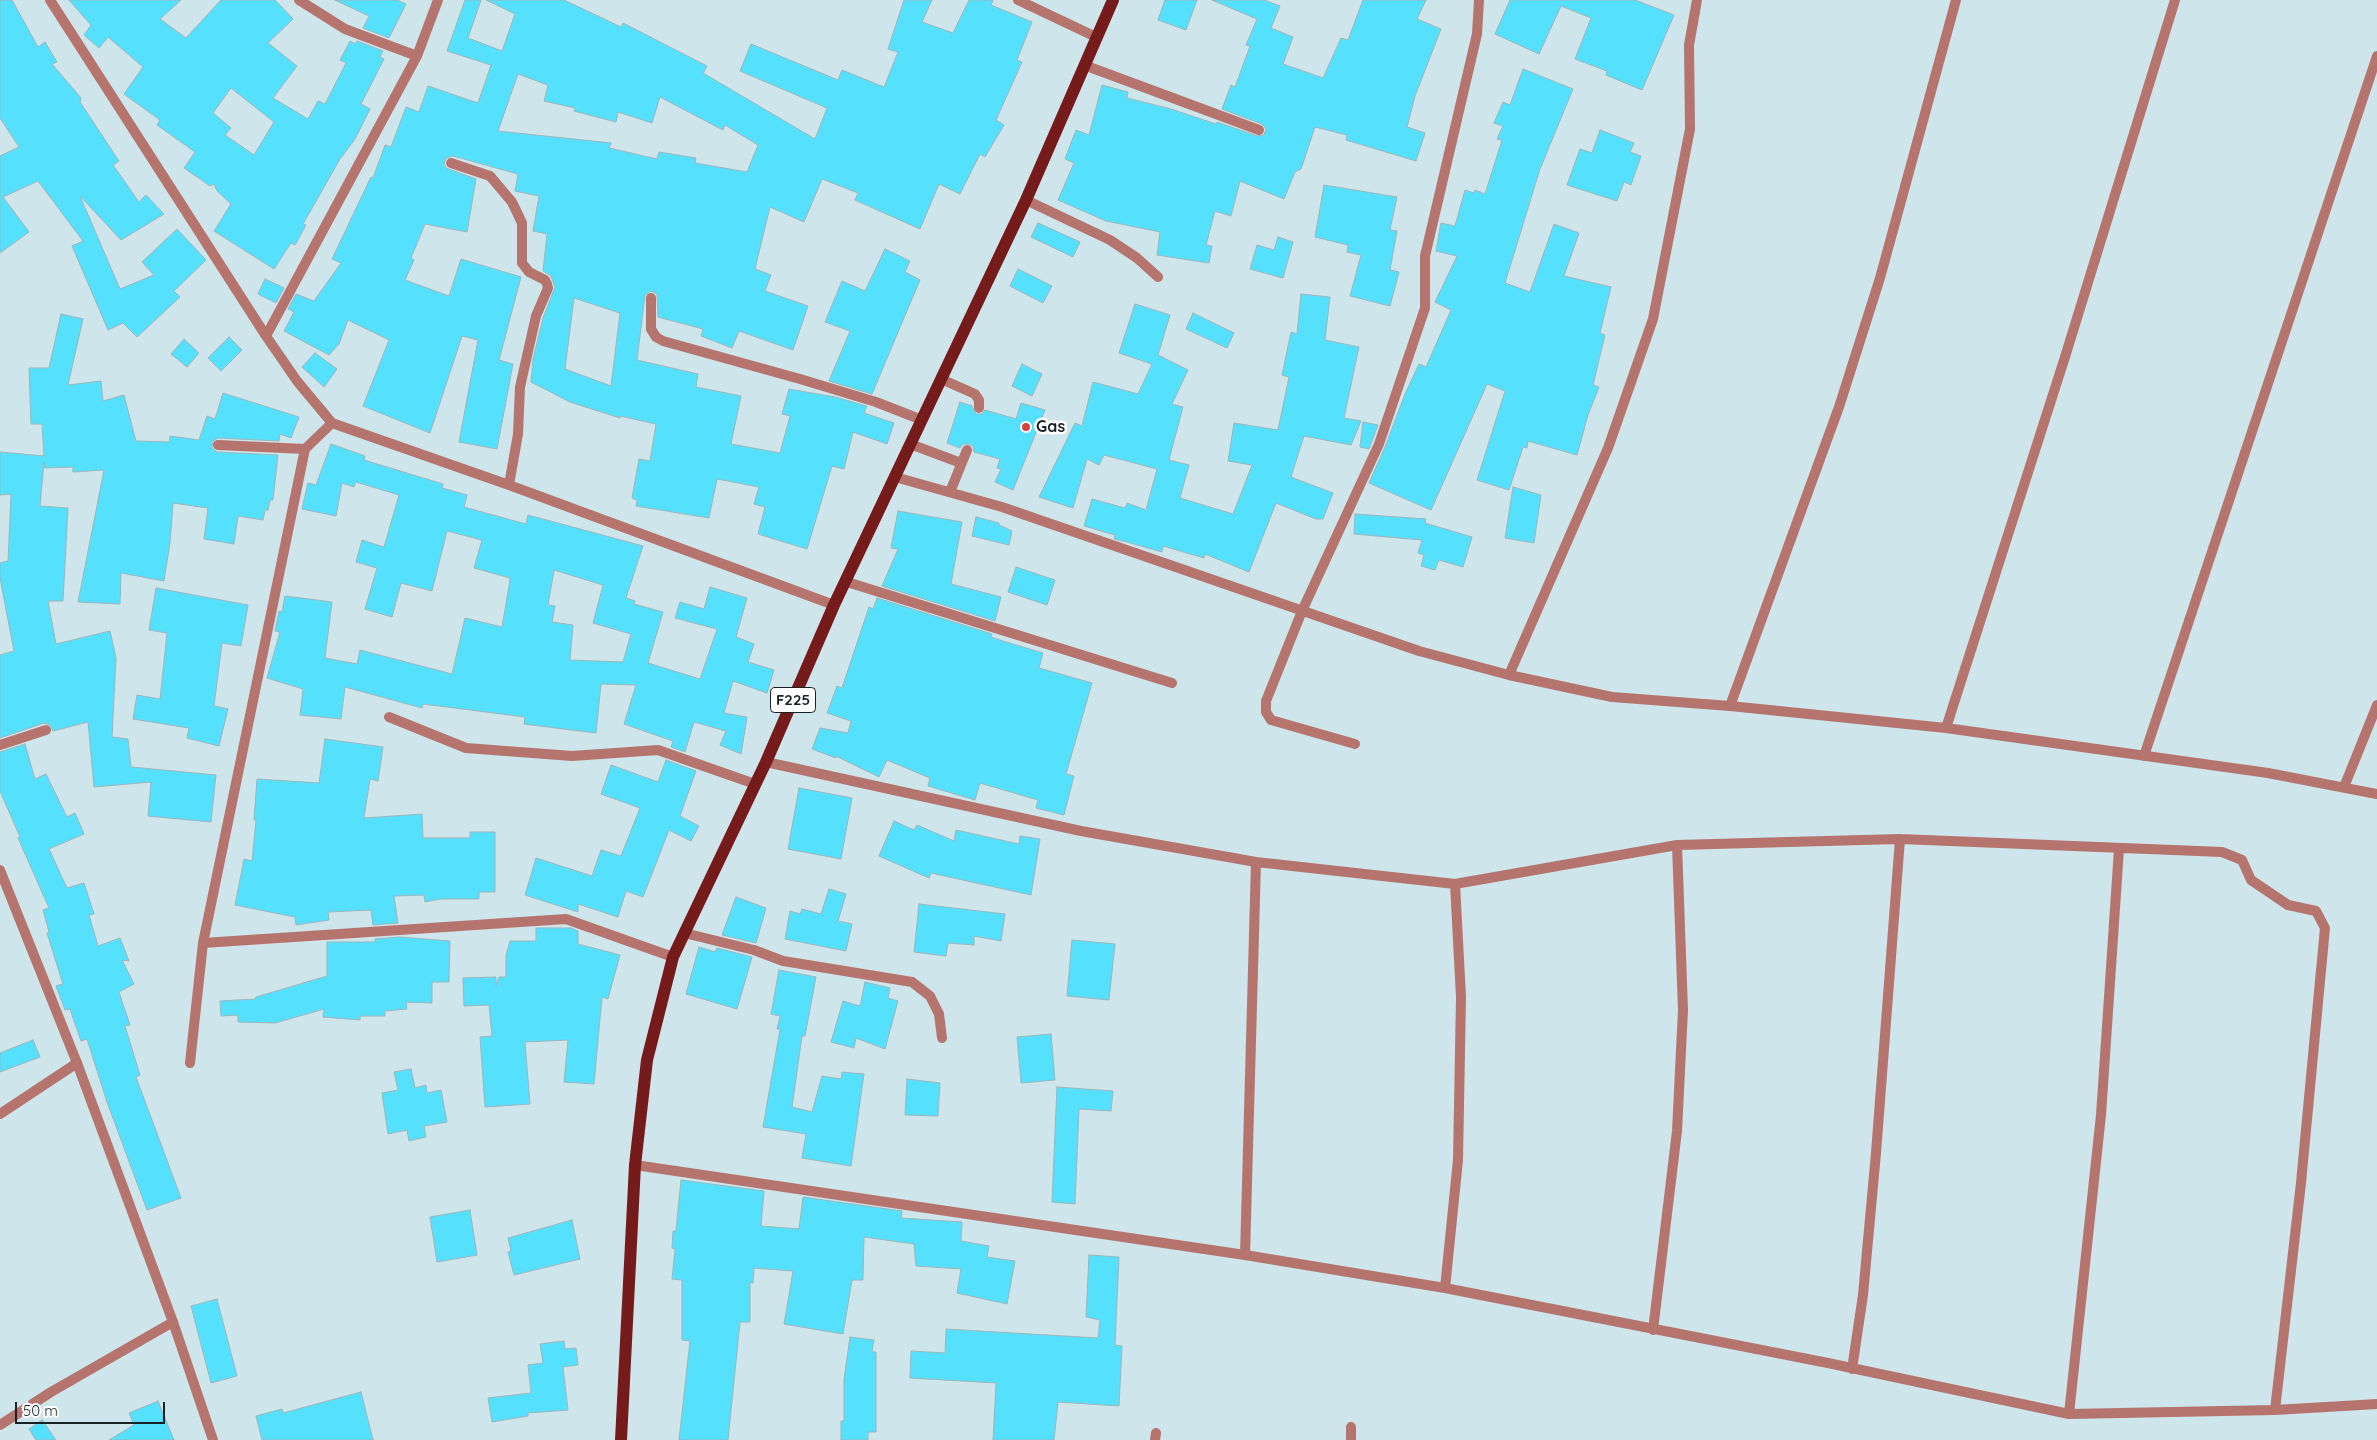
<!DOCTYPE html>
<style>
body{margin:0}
#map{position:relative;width:2377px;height:1440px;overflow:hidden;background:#cee5eb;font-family:Quicksand,sans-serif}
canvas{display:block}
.scale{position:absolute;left:15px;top:1402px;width:150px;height:22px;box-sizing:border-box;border:2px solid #182123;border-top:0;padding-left:6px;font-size:15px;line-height:18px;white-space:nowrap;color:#182123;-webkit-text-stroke:4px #fff;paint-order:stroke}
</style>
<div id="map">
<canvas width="2377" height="1440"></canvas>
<div class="scale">50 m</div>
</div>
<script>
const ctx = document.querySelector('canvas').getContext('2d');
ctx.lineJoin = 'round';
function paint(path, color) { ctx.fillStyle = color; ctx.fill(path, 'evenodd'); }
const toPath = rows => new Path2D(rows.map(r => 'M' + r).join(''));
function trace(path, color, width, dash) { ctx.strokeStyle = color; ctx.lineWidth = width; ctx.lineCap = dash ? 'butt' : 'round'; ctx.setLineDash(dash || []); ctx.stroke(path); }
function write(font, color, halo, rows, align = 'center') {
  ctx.font = font + ' Quicksand,sans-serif'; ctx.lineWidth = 5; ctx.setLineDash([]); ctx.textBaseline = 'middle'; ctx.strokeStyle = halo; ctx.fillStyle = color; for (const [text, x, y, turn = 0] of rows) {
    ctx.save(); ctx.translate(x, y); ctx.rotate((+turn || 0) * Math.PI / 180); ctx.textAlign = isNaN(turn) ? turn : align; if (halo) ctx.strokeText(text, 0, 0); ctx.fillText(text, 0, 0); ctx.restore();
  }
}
const building = toPath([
 [0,0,12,0,38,47,45,42,57,62,52,64,81,98,80,102,119,161,113,165,139,202,146,195,164,214,121,240,80,196,120,289,154,275,142,262,177,229,206,260,174,291,180,297,137,337,123,323,108,330,72,246,83,241,38,181,3,197,29,232,0,253,0,156,19,147,0,118,0,0],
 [69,0,181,0,160,19,186,38,221,0,275,0,293,19,268,43,297,66,273,98,308,119,318,101,325,104,346,63,340,60,350,41,355,44,357,41,383,51,380,57,384,59,361,104,370,109,355,139,340,159,303,224,306,225,295,245,291,243,274,269,214,231,231,204,217,191,214,184,210,186,184,168,195,152,157,125,160,120,124,94,143,67,108,37,99,48,84,35,91,25,69,0],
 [231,88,274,122,254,155,225,135,231,128,213,113,231,88],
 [335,0,397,0,406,4,389,38,363,28,369,16,335,0],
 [465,0,481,0,468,38,502,51,515,14,486,0,564,0,621,27,623,23,707,66,703,73,815,139,827,108,740,71,751,44,838,80,842,70,884,87,898,52,888,49,904,0,932,0,922,22,953,33,969,0,993,0,991,5,1032,22,1017,60,1022,62,996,120,1004,125,985,157,980,154,960,194,939,184,920,229,855,200,858,193,822,179,804,222,770,207,755,269,771,275,765,291,808,306,793,350,739,331,732,348,701,336,703,329,658,317,657,294,651,291,645,295,637,360,698,374,696,387,741,396,731,444,780,453,790,416,782,414,789,389,835,397,867,406,864,413,894,423,887,444,853,432,844,469,832,466,807,549,758,534,765,507,754,504,759,487,717,479,709,518,636,506,637,500,632,498,639,459,650,461,656,424,620,416,620,418,570,402,531,382,533,359,543,318,555,287,551,276,543,271,547,234,533,231,539,196,515,191,518,174,453,156,446,158,444,164,446,168,476,179,467,232,425,224,411,258,414,260,405,280,449,296,461,259,521,277,499,360,513,364,497,449,459,442,478,340,462,336,430,433,363,406,389,340,348,320,339,344,329,355,284,331,294,312,288,309,296,294,314,301,341,263,332,259,371,177,373,178,385,145,391,147,406,107,419,112,428,86,478,103,491,65,447,51,465,0],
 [518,74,548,85,544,101,575,108,574,111,616,122,618,112,652,123,660,97,723,130,725,125,758,145,747,172,695,163,696,158,659,152,657,159,609,148,611,143,498,131,518,74],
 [574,298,620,313,611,386,565,369,574,298],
 [1165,0,1197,0,1186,30,1158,20,1165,0],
 [1212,0,1264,0,1280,6,1271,28,1293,37,1283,64,1323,78,1341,38,1348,40,1363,0,1426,0,1417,19,1441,29,1415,96,1407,127,1425,133,1416,161,1346,140,1347,135,1315,127,1301,169,1295,172,1284,199,1240,181,1231,216,1215,211,1206,245,1212,246,1209,263,1157,255,1160,232,1106,221,1058,200,1074,163,1065,159,1076,130,1089,135,1102,85,1128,92,1127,98,1171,109,1216,124,1217,122,1257,136,1264,135,1266,129,1262,124,1222,109,1231,85,1235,87,1250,46,1246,45,1257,19,1212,0],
 [1510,0,1635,0,1674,15,1642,90,1606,75,1607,71,1575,59,1591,18,1561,6,1539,54,1495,34,1510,0],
 [1523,69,1573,89,1540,169,1505,283,1530,292,1554,224,1579,233,1564,276,1611,287,1600,333,1605,335,1593,385,1599,387,1588,415,1577,455,1528,441,1527,448,1523,447,1509,490,1477,480,1505,391,1487,384,1431,510,1369,483,1385,447,1405,394,1419,364,1426,367,1451,310,1435,302,1457,256,1436,251,1441,223,1455,226,1465,190,1474,193,1475,190,1485,194,1502,140,1497,139,1503,126,1494,123,1503,102,1510,105,1523,69],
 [1600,130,1634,143,1630,152,1641,156,1631,185,1624,182,1617,201,1567,185,1580,149,1592,153,1600,130],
 [1324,185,1397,197,1390,230,1397,231,1390,270,1399,272,1390,306,1350,296,1361,255,1347,252,1348,245,1315,237,1324,185],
 [1038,223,1080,242,1073,257,1031,237,1038,223],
 [1278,237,1293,242,1283,278,1250,269,1257,245,1274,250,1278,237],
 [885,249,910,261,905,272,920,280,872,394,829,381,850,331,825,322,842,281,865,291,885,249],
 [1018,269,1052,286,1043,303,1010,286,1018,269],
 [265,279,284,288,276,303,258,294,265,279],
 [1301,294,1330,297,1325,340,1359,347,1344,418,1361,421,1351,445,1304,436,1291,477,1333,493,1323,519,1316,519,1276,503,1249,572,1205,554,1204,558,1163,546,1162,552,1123,541,1114,539,1115,535,1084,526,1092,499,1125,508,1127,503,1146,510,1157,469,1104,455,1099,465,1087,459,1073,508,1039,497,1075,423,1082,426,1093,382,1138,394,1152,364,1119,353,1135,304,1170,315,1158,355,1188,370,1172,404,1183,407,1169,460,1189,465,1180,498,1233,514,1252,465,1228,461,1234,423,1278,430,1289,377,1282,375,1291,332,1297,334,1301,294],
 [1193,313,1234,333,1227,348,1186,329,1193,313],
 [61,314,83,319,68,385,101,381,103,401,124,395,136,441,169,442,170,436,199,440,207,416,215,419,223,393,299,417,291,438,280,434,279,441,218,438,213,441,212,448,217,452,278,455,273,500,270,500,268,510,265,510,263,520,238,516,234,544,204,539,208,508,173,503,170,543,164,581,121,573,120,604,78,602,104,470,73,472,73,467,45,468,44,462,40,506,68,508,63,601,48,601,56,644,110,631,116,658,112,737,128,739,131,767,216,775,211,822,148,816,151,782,94,787,88,722,53,731,50,725,44,723,0,738,0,655,14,651,0,578,0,563,8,561,11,494,0,495,0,452,44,456,42,424,31,424,29,368,49,368,61,314],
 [229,337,242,350,221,371,208,358,229,337],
 [184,339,199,353,187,367,171,354,184,339],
 [315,353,337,369,324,387,302,367,315,353],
 [1022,364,1042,374,1032,396,1012,386,1022,364],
 [960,402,972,406,976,414,982,414,985,410,1016,419,1021,403,1045,410,1013,490,995,482,1001,469,997,468,1000,459,974,452,973,446,969,444,963,444,960,448,947,443,960,402],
 [1363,422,1378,425,1369,449,1360,447,1363,422],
 [331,444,365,456,364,460,443,484,442,488,467,495,464,507,526,524,528,515,643,546,626,598,635,601,634,604,663,612,648,663,700,679,717,629,675,618,680,602,704,609,710,587,747,598,736,637,754,644,748,662,774,670,767,693,733,681,724,713,747,717,741,754,720,745,726,731,694,722,685,752,671,747,673,741,624,724,636,685,601,684,596,733,524,724,525,717,423,704,422,708,345,687,341,719,300,715,303,689,267,678,280,632,275,631,279,611,282,612,285,596,332,602,325,658,357,664,360,650,452,674,465,618,502,627,509,586,510,578,474,568,482,540,447,531,432,591,401,583,392,617,365,609,377,568,356,562,362,540,384,547,399,495,356,482,354,487,342,483,336,516,302,509,308,483,316,485,331,444],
 [554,570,603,585,593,623,631,634,623,662,570,660,573,625,552,622,555,606,548,605,554,570],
 [1513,487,1541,495,1534,543,1505,538,1513,487],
 [898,511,962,522,951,584,1001,597,995,621,882,586,898,549,891,548,898,511],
 [1355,514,1426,519,1425,523,1472,537,1463,567,1439,560,1435,570,1421,566,1424,555,1418,553,1422,540,1354,534,1355,514],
 [976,517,999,523,999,525,1012,531,1009,545,972,536,976,517],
 [1016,567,1055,580,1047,605,1008,592,1016,567],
 [156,588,248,605,241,646,222,643,214,706,228,709,219,746,187,738,189,728,133,719,137,695,160,699,167,633,149,630,156,588],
 [877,598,992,634,991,637,1003,641,1043,653,1039,668,1092,683,1066,774,1074,776,1064,815,1036,808,1038,800,980,783,975,800,928,786,930,778,887,760,879,777,836,756,836,758,812,749,820,728,848,733,851,721,827,713,837,686,842,688,869,607,873,609,877,598],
 [325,739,383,747,378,781,370,779,364,818,422,814,423,838,470,838,470,832,495,832,495,892,479,892,479,899,440,899,425,902,424,895,394,896,398,923,373,925,371,910,328,912,329,920,296,925,295,917,235,905,244,859,252,861,256,820,254,820,257,779,319,783,325,739],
 [25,744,35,779,46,774,67,817,75,813,84,834,49,849,67,888,84,883,94,914,89,915,98,946,120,938,129,961,122,960,134,984,119,992,130,1025,125,1026,140,1075,136,1077,181,1198,147,1210,107,1102,87,1039,81,1041,70,1009,65,1010,56,986,63,984,47,933,49,932,43,910,49,908,18,838,20,837,0,791,0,752,25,744],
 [666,760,696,771,680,816,699,826,691,841,669,830,643,897,626,891,618,917,578,904,578,912,525,895,536,858,592,876,601,850,621,856,640,808,601,794,611,765,658,782,666,760],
 [799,788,852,798,841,859,788,849,799,788],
 [894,821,914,830,917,825,954,841,956,830,1019,844,1020,836,1040,839,1031,895,931,873,929,878,879,856,894,821],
 [829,889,846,894,838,921,852,924,846,951,785,939,790,911,800,914,802,909,821,914,829,889],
 [736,897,766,908,756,943,722,935,736,897],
 [919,904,1005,914,1001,941,974,936,974,945,948,943,946,956,914,952,919,904],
 [536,928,571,928,578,931,578,944,620,955,608,999,602,997,594,1084,564,1082,568,1040,525,1042,530,1104,485,1107,480,1037,492,1036,489,1005,464,1006,463,978,496,977,496,986,499,977,506,977,506,955,510,941,536,941,536,928],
 [399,937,450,941,449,982,432,982,432,1003,406,1002,407,1009,385,1011,385,1016,360,1016,360,1020,323,1017,324,1009,275,1023,238,1022,238,1015,221,1016,220,1001,255,999,256,997,327,976,327,942,375,942,375,939,399,937],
 [1072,940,1115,944,1109,1000,1067,996,1072,940],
 [699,947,715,952,717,948,752,957,737,1009,686,994,699,947],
 [779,970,816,977,805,1036,802,1036,792,1107,812,1112,822,1076,841,1079,842,1072,864,1074,851,1166,802,1158,806,1134,763,1127,780,1029,777,1029,780,1016,771,1014,779,970],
 [865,982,890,988,888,998,898,1001,885,1049,856,1038,854,1048,831,1042,843,1001,860,1006,865,982],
 [1051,1034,1055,1080,1021,1083,1017,1037,1051,1034],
 [33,1040,40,1057,0,1072,0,1053,33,1040],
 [411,1069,415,1088,426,1085,427,1093,441,1090,447,1122,424,1126,426,1137,409,1141,407,1130,388,1134,382,1093,398,1090,394,1072,411,1069],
 [907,1079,940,1083,938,1116,905,1115,907,1079],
 [1057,1087,1113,1091,1111,1111,1079,1109,1075,1204,1052,1202,1057,1087],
 [681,1180,764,1191,761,1226,799,1229,803,1197,902,1211,901,1218,962,1222,961,1241,989,1246,987,1257,1015,1261,1007,1304,957,1293,961,1269,916,1266,914,1244,864,1237,863,1280,852,1280,843,1334,784,1324,793,1271,754,1268,753,1283,750,1282,750,1322,740,1322,728,1440,679,1440,690,1341,682,1340,682,1280,672,1279,675,1249,672,1248,673,1231,676,1231,681,1180],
 [470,1210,477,1255,437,1262,430,1217,470,1210],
 [572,1220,580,1259,514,1275,508,1252,511,1251,508,1238,572,1220],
 [1089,1255,1119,1257,1115,1345,1122,1346,1119,1406,1058,1402,1054,1440,993,1440,996,1383,910,1378,911,1351,945,1353,946,1329,1098,1338,1100,1320,1086,1317,1089,1255],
 [217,1299,237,1376,211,1383,191,1306,217,1299],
 [850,1337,874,1340,872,1352,876,1352,876,1432,868,1432,868,1440,841,1440,841,1421,844,1421,844,1379,850,1337],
 [564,1341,565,1349,576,1348,578,1365,563,1367,568,1410,528,1413,528,1416,492,1422,488,1398,531,1393,528,1365,543,1363,540,1344,564,1341],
 [361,1392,373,1440,262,1440,256,1416,282,1409,283,1413,361,1392],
 [158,1401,174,1440,109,1440,134,1425,129,1413,158,1401],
 [42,1420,56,1440,36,1440,29,1429,42,1420]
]);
const service = toPath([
 [1018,0,1096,37],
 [941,379,975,394,979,400,979,408],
 [910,444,961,463],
 [950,492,967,450]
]);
const minor = toPath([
 [50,0,266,336,297,381,332,423,509,485,834,605],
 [299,0,345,29,417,56],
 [1084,65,1259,130],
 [451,163,490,176,512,202,522,223,522,263,529,272,545,280,547,284,548,288,536,316,520,387,518,434,509,485],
 [1026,200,1110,240,1137,258,1158,277],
 [651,298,651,329,656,337,663,341,800,379,876,402,922,420],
 [266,336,417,56,438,0],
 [218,445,305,449],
 [895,477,1002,507,1419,651,1509,675,1612,697,1730,706,1946,728,2268,773,2377,794],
 [847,582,1172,683],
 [1509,675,1608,448,1653,319,1690,129,1689,45,1697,0],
 [1730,706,1839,407,1880,278,1956,0],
 [389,717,466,748,572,756,658,750,755,784],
 [1946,728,2065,357,2175,0],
 [1355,744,1271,720,1266,712,1266,701,1302,611,1379,444,1425,308,1425,256,1477,34,1479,0],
 [0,745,46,730],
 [2144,756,2377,56],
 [766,762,1081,831,1256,862,1455,884,1677,845,1900,839,2222,852,2242,860,2251,880,2288,905,2316,911,2325,928,2301,1183,2275,1410],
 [2344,787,2377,705],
 [684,933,754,950,783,961,912,982,930,996,939,1014,942,1038],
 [203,943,566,919,673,957],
 [190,1063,203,943,305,449,332,423],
 [0,1114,77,1063],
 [635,1165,1245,1255,1445,1288,1828,1363,2069,1414,2275,1410,2377,1404],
 [1245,1255,1256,862],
 [1445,1288,1458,1160,1461,997,1455,884],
 [1653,1330,1677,1131,1683,1010,1677,845],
 [1852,1369,1863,1295,1876,1153,1900,839],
 [2069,1414,2101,1115,2119,849],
 [0,1425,51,1392,173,1322],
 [1155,1440,1156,1433],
 [1351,1440,1351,1427]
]);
const tertiary = toPath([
 [0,870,77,1063,173,1322,213,1440]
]);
const primary = toPath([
 [621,1440,635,1165,647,1060,673,957,766,762,834,605,1026,200,1113,0]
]);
const markers = [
 [1026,427,5,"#d24341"]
];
const shields = [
 [793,700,45]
];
const shieldNames = [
 ["F225",793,700]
];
const poiNames = [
 ["Gas",1036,427]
];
paint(building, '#55e1fd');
trace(building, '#9db4b9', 1);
trace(service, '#b5746e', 10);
trace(minor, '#b5746e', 10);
trace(tertiary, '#b5746e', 10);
trace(primary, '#761b1c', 12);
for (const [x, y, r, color] of markers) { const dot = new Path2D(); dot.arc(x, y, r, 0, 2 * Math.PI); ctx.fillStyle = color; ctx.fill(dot); trace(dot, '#fff', 2); }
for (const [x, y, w] of shields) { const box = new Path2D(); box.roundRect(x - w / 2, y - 12.5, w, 25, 4); ctx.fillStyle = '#fff'; ctx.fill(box); trace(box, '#182123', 1); }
write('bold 15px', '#182123', null, shieldNames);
write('bold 16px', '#182123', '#fff', poiNames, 'left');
</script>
